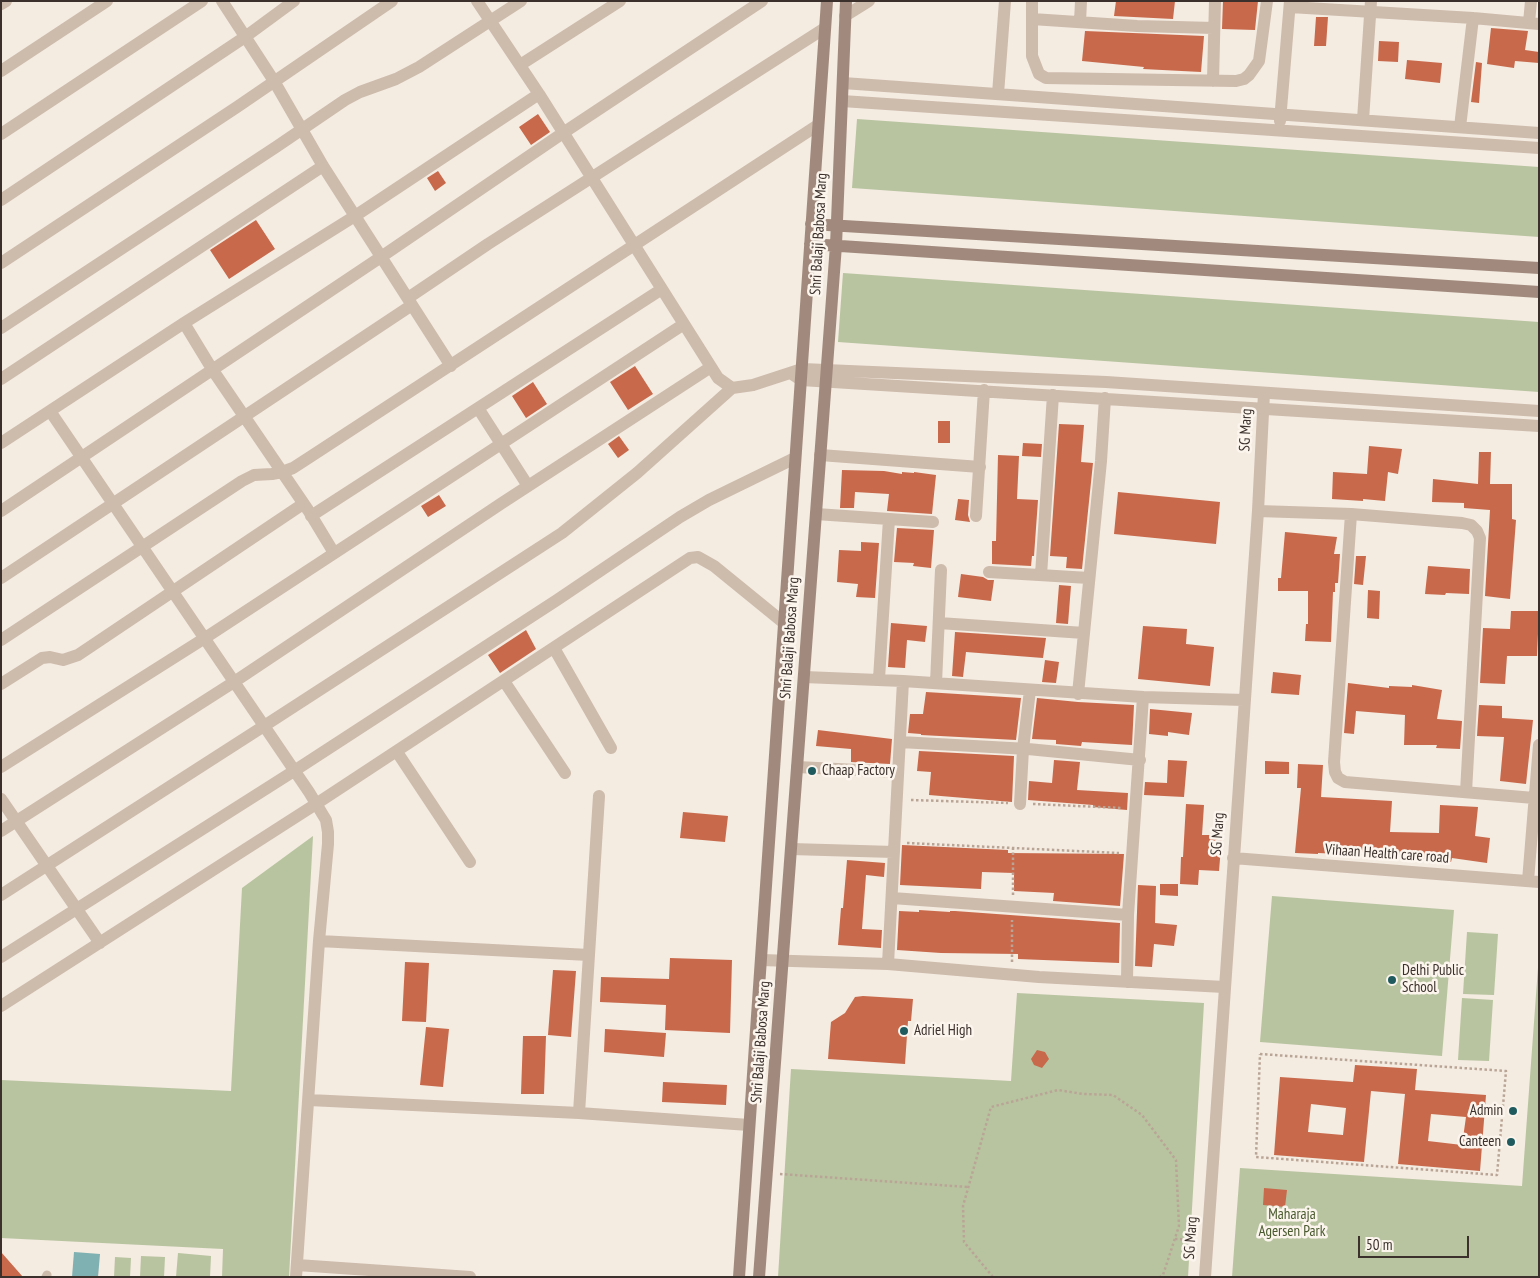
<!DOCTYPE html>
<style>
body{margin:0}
#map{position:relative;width:1540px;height:1278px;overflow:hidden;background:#f4ebe1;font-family:"PT Sans Narrow",sans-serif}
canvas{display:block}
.frame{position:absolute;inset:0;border:2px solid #3b302b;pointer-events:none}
.scale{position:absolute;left:1358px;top:1236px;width:111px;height:22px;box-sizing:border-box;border:2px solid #3b302b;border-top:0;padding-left:6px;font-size:15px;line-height:18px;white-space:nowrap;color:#3b302b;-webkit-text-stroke:4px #fbf5ee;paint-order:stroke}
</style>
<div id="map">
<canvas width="1540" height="1278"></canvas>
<div class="frame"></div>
<div class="scale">50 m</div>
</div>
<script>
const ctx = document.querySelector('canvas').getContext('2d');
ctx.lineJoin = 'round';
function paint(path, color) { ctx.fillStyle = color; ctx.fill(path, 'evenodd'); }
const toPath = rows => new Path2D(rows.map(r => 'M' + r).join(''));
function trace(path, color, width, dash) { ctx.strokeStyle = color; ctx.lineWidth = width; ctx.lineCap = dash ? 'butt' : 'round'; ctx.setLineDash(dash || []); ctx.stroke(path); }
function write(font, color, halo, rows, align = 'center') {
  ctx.font = font + ' "PT Sans Narrow",sans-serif'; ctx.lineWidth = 5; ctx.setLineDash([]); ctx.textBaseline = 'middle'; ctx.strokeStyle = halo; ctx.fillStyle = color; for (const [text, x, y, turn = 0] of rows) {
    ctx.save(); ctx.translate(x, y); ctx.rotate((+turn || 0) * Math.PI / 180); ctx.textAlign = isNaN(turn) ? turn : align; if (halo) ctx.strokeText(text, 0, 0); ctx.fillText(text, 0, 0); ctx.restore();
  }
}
const green = toPath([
 [857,119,1539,167,1539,237,852,188],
 [843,273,1539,322,1539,392,838,342],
 [313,836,289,1277,222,1277,223,1249,1,1238,1,1080,231,1091,242,888],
 [1272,896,1454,910,1442,1056,1260,1042],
 [1467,932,1498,934,1494,995,1463,994],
 [1539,954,1539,1277,1232,1277,1240,1168,1522,1186],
 [1017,993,1204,1003,1188,1277,778,1277,791,1069,1011,1081],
 [1462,998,1493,1000,1489,1061,1458,1060],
 [178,1253,211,1256,210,1277,176,1277],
 [141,1256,165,1257,164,1277,140,1277],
 [115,1257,131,1258,130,1277,114,1277]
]);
const water = toPath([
 [74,1252,100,1254,98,1277,72,1277]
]);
const building = toPath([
 [1116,1,1175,1,1173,19,1114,16],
 [1223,1,1258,1,1255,30,1222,29],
 [1316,17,1328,17,1326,46,1314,46],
 [1491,28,1528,31,1525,50,1539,52,1539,63,1515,61,1514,68,1487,64],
 [1085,31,1204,36,1201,72,1143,69,1144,67,1082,61],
 [1379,41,1399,42,1398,62,1378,61],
 [1407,60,1442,63,1440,83,1405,79],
 [1476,62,1482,63,1479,103,1471,102],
 [538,114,550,132,531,145,519,127],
 [438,171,446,183,435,191,427,178],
 [256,220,275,249,229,279,210,250],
 [635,366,653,394,628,410,610,382],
 [533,382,547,404,526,418,512,396],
 [938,421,950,421,950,443,938,443],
 [1059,424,1084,425,1081,462,1093,463,1082,569,1066,568,1067,557,1050,556],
 [619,436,629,450,618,458,608,444],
 [1023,443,1042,444,1041,457,1022,456],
 [1369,446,1402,449,1398,474,1388,472,1385,501,1363,499,1363,501,1332,499,1333,472,1367,474],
 [1479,452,1491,452,1490,484,1512,484,1512,519,1516,520,1510,599,1485,596,1490,510,1464,508,1464,503,1432,502,1433,479,1478,484],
 [998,455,1019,456,1017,499,1038,500,1034,556,1032,556,1031,566,992,564,992,541,996,541],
 [842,470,884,471,902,474,902,472,914,473,914,472,936,475,932,514,887,511,889,494,855,492,854,508,840,508],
 [1118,492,1220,502,1216,544,1114,534],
 [439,495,446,506,428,517,421,506],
 [958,499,969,500,968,515,970,522,955,520],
 [897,528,934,530,931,568,913,566,914,563,894,562],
 [1285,532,1337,537,1334,554,1340,554,1338,583,1335,583,1335,592,1333,592,1331,642,1305,641,1306,624,1308,624,1308,591,1278,591,1278,578,1281,578],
 [861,542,879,543,875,598,856,597,858,584,837,582,839,550,861,551],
 [1356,556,1366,556,1363,585,1354,584],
 [1428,566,1470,569,1469,594,1446,593,1445,595,1425,594],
 [961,574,983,577,988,580,994,580,991,601,958,597],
 [1059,585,1071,586,1068,624,1056,623],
 [1368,590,1380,591,1379,619,1367,618],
 [1511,611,1539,611,1537,656,1507,656,1505,684,1480,683,1483,628,1510,629],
 [891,623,927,626,925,642,907,640,905,668,888,667],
 [1143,626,1187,629,1186,644,1214,647,1210,686,1138,679],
 [526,630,536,649,500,673,488,655],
 [955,632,1046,638,1043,658,966,652,963,677,952,676],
 [1045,660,1059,662,1056,683,1042,682],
 [1273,672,1301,675,1299,695,1271,693],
 [1348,683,1389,688,1389,686,1412,687,1412,685,1442,690,1437,719,1462,721,1460,749,1436,748,1437,745,1404,745,1405,715,1356,711,1354,734,1344,733],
 [926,692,1021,698,1016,740,921,735,921,734,908,733,910,714,923,714],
 [1037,698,1078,702,1134,705,1132,745,1082,742,1081,746,1056,744,1056,740,1032,739],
 [1479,705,1502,706,1502,718,1533,720,1526,784,1500,781,1504,737,1477,736],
 [1150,709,1192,713,1189,735,1168,732,1168,736,1149,734],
 [818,730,892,739,890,764,851,762,851,749,816,746],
 [919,751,1014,756,1012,802,929,795,931,772,917,771],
 [1054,760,1080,762,1077,790,1128,793,1127,810,1093,807,1093,805,1028,800,1029,781,1052,783],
 [1168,760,1187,761,1184,797,1144,795,1145,782,1167,783],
 [1265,761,1289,762,1289,774,1265,774],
 [1298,764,1323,765,1321,797,1392,801,1390,832,1439,833,1440,805,1478,807,1475,836,1490,838,1487,863,1452,858,1451,862,1420,860,1420,858,1374,856,1374,858,1363,857,1363,855,1340,853,1340,854,1318,853,1318,854,1295,853,1301,788,1297,788],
 [1186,804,1204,805,1202,835,1222,835,1219,871,1199,870,1198,885,1180,884,1181,857,1183,857],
 [683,812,728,816,725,842,680,838],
 [902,845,1008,850,1008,853,1124,854,1120,906,1053,901,1054,893,1014,891,1014,873,982,872,981,889,900,885],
 [847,860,885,863,884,877,866,875,862,929,882,930,881,948,838,945,841,908,843,908],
 [1160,884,1178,884,1178,896,1160,895],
 [1138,885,1156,886,1155,923,1177,925,1174,946,1154,944,1152,967,1135,966],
 [919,910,950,912,950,911,955,911,1120,923,1119,963,1018,959,1018,954,941,953,897,950,899,911,919,912],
 [670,958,732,960,730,1033,665,1030,666,1005,600,1002,601,977,669,979],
 [405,962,429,963,426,1022,402,1021],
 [553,970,576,971,571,1037,548,1035],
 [863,996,913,999,911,1021,908,1021,905,1064,828,1059,831,1022,845,1013,855,997],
 [426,1027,449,1029,443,1087,420,1085],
 [605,1029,666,1033,664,1057,604,1052],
 [523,1036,546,1036,544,1094,521,1094],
 [1037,1050,1045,1052,1049,1059,1042,1068,1034,1065,1031,1059],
 [1355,1065,1417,1069,1415,1090,1486,1095,1480,1171,1398,1164,1405,1094,1371,1091,1364,1162,1274,1155,1280,1077,1353,1082],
 [1311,1104,1346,1108,1343,1135,1308,1132],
 [1431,1114,1466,1117,1462,1145,1428,1141],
 [663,1082,727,1085,726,1105,662,1102],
 [1264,1188,1287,1190,1285,1207,1263,1205],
 [1,1252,23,1277,1,1277]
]);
const path = toPath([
 [911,800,1008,803],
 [1033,804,1122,808],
 [907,843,1119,853],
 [1013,895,1013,848],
 [1012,962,1012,920],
 [1260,1054,1506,1071,1497,1175,1256,1157,1260,1054],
 [780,1174,968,1187],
 [1175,1239,1196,1240],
 [993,1277,964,1242,963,1206,991,1107,1058,1090,1083,1094,1113,1095,1142,1115,1176,1160,1179,1226,1163,1275,1160,1277]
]);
const lane = toPath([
 [46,1277,47,1275]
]);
const street = toPath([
 [222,1,274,81,323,166,451,366],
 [477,1,539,94,718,378,732,388,753,385,802,369,1106,382,1539,411],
 [1032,1,1032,56,1039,74,1046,78,1236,81,1244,79,1249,75,1259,61,1267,1],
 [1,4,6,1],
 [1290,7,1473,18,1539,24],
 [845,16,869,1],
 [1032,19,1137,26,1214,28],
 [1080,22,1081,1],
 [1529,23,1531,1],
 [520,65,620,1],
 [1,71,107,1],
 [1213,81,1215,1],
 [843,83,1539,133],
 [998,94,1005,1],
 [842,101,1539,148],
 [1363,120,1371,1],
 [1280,121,1290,1],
 [1460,127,1473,18],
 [1,134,202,1],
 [1,200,245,37,294,1],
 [1,263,237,107,392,1],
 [408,298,488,244,825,28],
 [184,323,212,369,308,510,334,553],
 [1,328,276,147,345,100,360,92,396,79,419,67,521,1],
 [792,374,801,380,1539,426],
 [1,379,323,166],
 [478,408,528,486],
 [50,411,309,792,326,820,328,832,328,844,319,941,296,1277],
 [1,443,184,323,355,216,539,94],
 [820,455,980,467],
 [1,511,381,257,563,133,762,1],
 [1258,511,1351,514,1462,523,1471,525,1477,531,1480,538,1466,792],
 [816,514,933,522],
 [1351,514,1334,762,1335,772,1338,778,1345,782,1534,798],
 [311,516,662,289],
 [976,516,984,390],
 [989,572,1089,578],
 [1041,575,1053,395],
 [1,578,412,305],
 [939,623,1084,633],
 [1,640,242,481,254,475,272,474,282,472,293,468,310,457,818,125],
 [554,648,611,748],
 [804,677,903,681,1143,697,1244,700],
 [879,679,889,519],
 [504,681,565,773],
 [936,683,941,570],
 [1,684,42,658,50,657,63,660,78,655,303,504],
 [1078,694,1101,461,1105,398],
 [900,742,1028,749,1140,760],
 [397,752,470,862],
 [1,767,205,638,684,324],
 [797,767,897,772],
 [1,799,100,943],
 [1020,804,1023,749,1030,690],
 [1,831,234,682,502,503,711,367],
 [791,849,894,852],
 [1233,858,1539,882],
 [1528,881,1539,745],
 [1,895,264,726,562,533,637,473,732,388],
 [892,898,1128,915],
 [319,941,589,955],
 [1,957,294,771,557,600,680,517,709,500,795,458],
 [761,960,888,964,1039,977,1224,987],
 [888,964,903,681],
 [1127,982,1128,915,1143,697],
 [1,1006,316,804,690,558,698,557,714,566,784,623],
 [309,1100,579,1113,749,1125],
 [579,1113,599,796],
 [297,1265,470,1277],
 [1205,1277,1258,511,1264,393]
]);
const secondary = toPath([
 [811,224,1539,268],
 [810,244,1539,292],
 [739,1277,827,1],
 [759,1277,836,245,846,1]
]);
const markers = [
 [812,771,5,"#1f5a5e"],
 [1392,980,5,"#1f5a5e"],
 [904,1031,5,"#1f5a5e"],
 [1513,1111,5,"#1f5a5e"],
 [1511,1142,5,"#1f5a5e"]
];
const streetNames = [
 ["Shri Balaji Babosa Marg",819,234,-87],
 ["SG Marg",1246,430,-87],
 ["Shri Balaji Babosa Marg",790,638,-86],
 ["SG Marg",1218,834,-86],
 ["Vihaan Health care road",1387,854,4],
 ["Shri Balaji Babosa Marg",761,1042,-86],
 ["SG Marg",1191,1238,-86]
];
const poiNames = [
 ["Chaap Factory",822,771],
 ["Delhi Public",1402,971],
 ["School",1402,988],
 ["Adriel High",914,1031],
 ["Admin",1503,1111,"right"],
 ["Canteen",1501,1142,"right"]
];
const parkNames = [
 ["Maharaja",1292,1215],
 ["Agersen Park",1292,1232]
];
paint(green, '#b8c4a0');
paint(water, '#7fb0b2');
paint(building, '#c8694b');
trace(path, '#b9a596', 2.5, [2.5, 2.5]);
trace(lane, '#cdbbac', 9);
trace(street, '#cdbbac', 12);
trace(secondary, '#a18a7d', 12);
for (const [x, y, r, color] of markers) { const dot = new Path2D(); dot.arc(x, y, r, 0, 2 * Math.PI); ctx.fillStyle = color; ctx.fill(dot); trace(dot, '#fbf5ee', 2); }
write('15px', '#3b302b', '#fbf5ee', streetNames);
write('15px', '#3b302b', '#fbf5ee', poiNames, 'left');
write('15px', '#4a5a2e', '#fbf5ee', parkNames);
</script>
